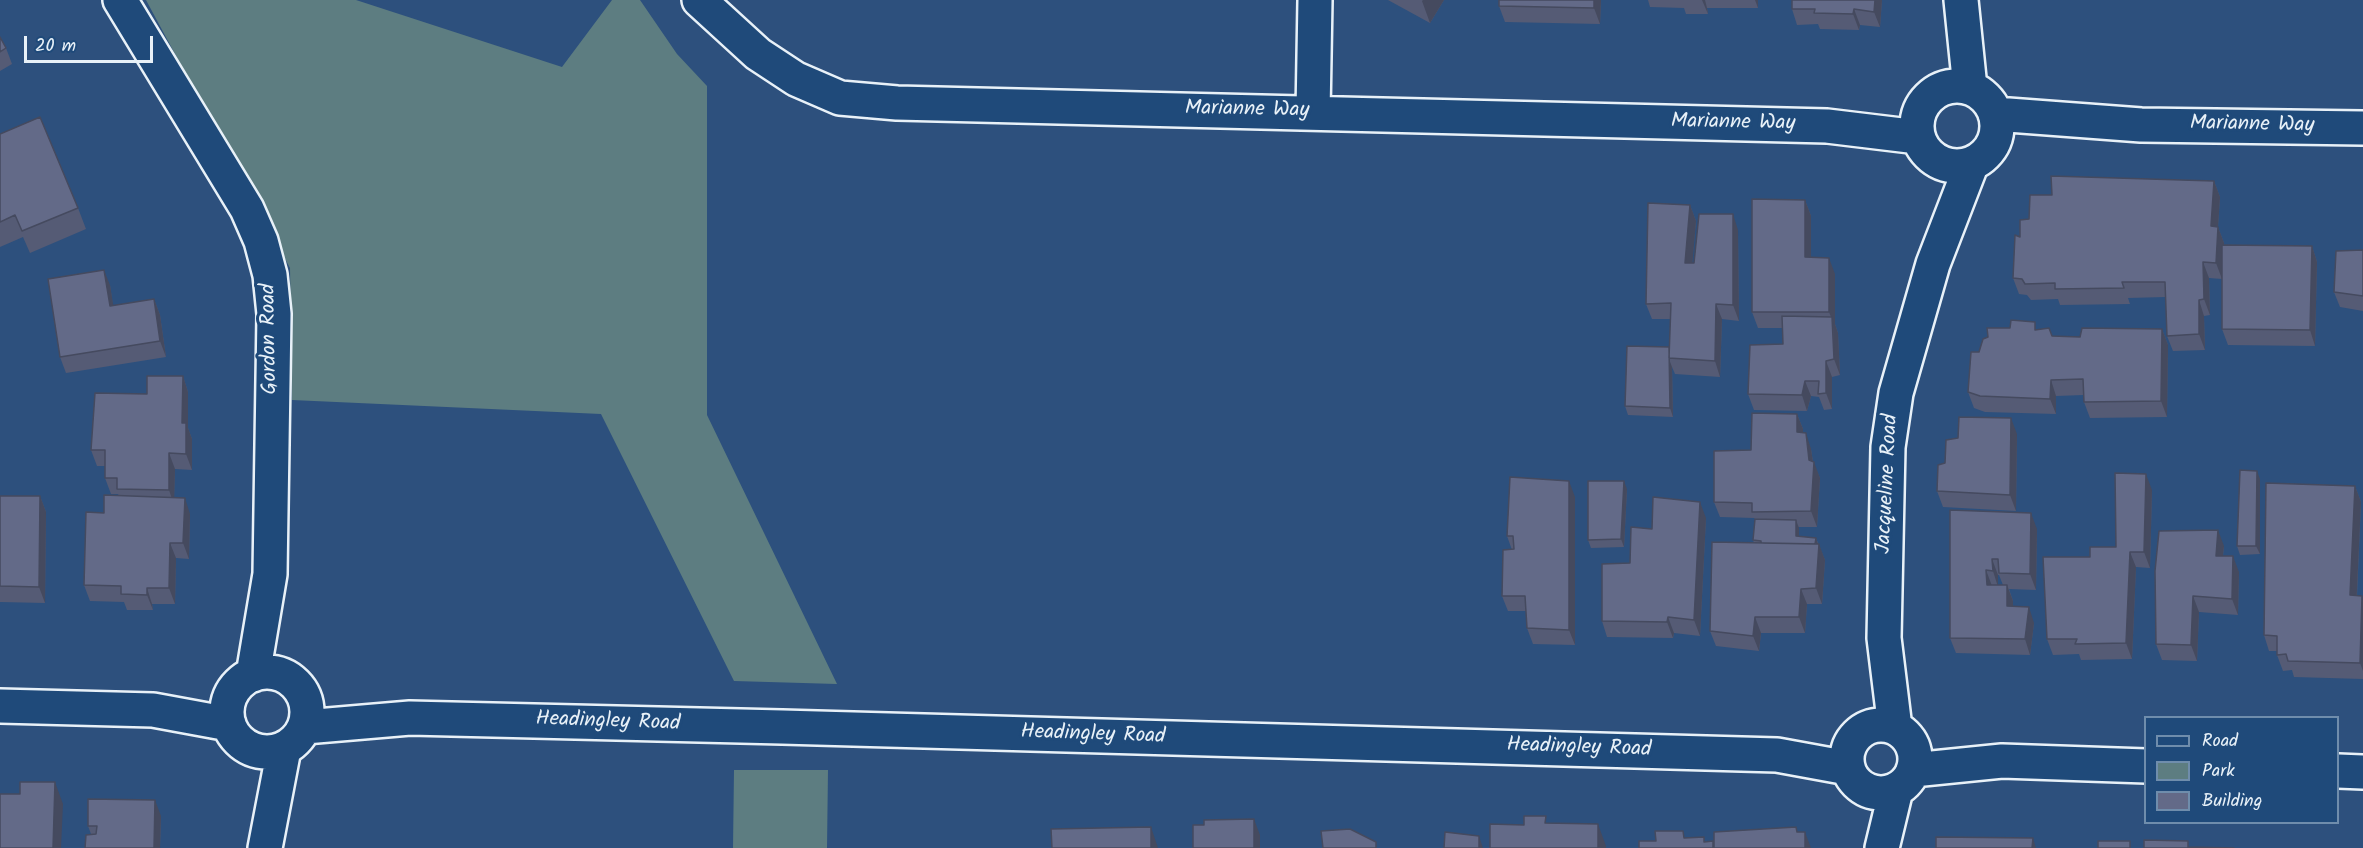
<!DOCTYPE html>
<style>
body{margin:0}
#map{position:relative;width:2363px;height:848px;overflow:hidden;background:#2d507d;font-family:Kalam,sans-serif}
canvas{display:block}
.legend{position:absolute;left:2144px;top:716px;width:195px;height:108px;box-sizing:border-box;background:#1f4a7a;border:2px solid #6f8dac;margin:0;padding:8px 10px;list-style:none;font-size:18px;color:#e8f1f8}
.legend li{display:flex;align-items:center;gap:12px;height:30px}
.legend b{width:30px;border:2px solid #6f8dac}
.scale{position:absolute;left:24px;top:36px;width:129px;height:27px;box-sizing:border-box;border:3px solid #e8f1f8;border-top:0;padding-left:8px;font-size:18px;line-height:21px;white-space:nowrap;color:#e8f1f8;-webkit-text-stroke:4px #1f4a7a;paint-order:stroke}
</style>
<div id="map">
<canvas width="2363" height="848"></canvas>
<ul class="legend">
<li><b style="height:8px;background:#1f4a7a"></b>Road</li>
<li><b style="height:16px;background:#5d7d81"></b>Park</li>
<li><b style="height:16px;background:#636a88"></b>Building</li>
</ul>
<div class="scale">20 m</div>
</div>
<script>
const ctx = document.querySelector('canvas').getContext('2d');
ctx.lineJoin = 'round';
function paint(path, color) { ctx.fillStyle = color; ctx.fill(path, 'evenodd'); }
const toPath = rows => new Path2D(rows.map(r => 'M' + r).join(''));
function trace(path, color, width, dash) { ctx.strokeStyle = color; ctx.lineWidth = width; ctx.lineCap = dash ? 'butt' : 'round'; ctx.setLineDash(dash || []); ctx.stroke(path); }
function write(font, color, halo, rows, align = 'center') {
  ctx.font = font + ' Kalam,sans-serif'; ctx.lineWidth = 6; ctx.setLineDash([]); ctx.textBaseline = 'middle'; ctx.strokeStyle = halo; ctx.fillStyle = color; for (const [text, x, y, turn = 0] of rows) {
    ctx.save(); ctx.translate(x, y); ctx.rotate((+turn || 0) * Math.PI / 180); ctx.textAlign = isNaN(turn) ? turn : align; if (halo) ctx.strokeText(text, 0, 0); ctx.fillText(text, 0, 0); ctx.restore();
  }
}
const green = toPath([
 [146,0,356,0,562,67,612,0,640,0,677,54,707,86,707,415,837,684,734,681,601,414,292,400,290,268],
 [734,770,828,770,827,848,733,848]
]);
const street = toPath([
 [120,0,247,209,261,241,270,275,274,314,270,574,253,675],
 [699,0,758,54,796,79,840,98,897,103,1827,126,1918,137],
 [1961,0,1970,88],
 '1917 126a40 40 0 1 1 80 0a40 40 0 1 1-80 0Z',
 [1313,113,1315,0],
 [1995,114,2141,125,2363,128],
 '227 712a40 40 0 1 1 80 0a40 40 0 1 1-80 0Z',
 [0,706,153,710,229,724],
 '1847 759a34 34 0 1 1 68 0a34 34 0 1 1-68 0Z',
 [305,727,410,718,782,727,1777,755,1848,768],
 [1895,728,1884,638,1888,447,1896,393,1933,264,1972,163],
 [1913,770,2002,761,2146,766],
 [2338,771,2363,772],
 [265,848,284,749],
 [1882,848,1896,790]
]);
const wall = toPath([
 [1388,0,1444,0,1430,23],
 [1499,0,1601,0,1600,24,1505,22,1499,6],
 [1648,0,1758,0,1758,8,1707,8,1708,14,1686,14,1684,8,1650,7],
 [1792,0,1882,0,1880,27,1860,25,1859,30,1820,29,1818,24,1797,25,1792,9],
 [0,37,6,48,12,64,0,71],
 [0,134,78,208,86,229,30,253,23,237,0,247],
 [2214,181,2220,197,2218,227,2224,243,2223,245,2312,246,2317,262,2315,346,2228,345,2222,329,2222,279,2209,278,2210,315,2204,316,2205,350,2173,351,2167,336,2166,297,2128,298,2130,304,2060,305,2058,299,2031,300,2027,295,2019,294,2013,278,2020,237,2029,219,2052,195],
 [1805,200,1811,216,1811,257,1835,274,1835,324,1838,333,1840,375,1832,377,1832,409,1824,410,1819,397,1811,396,1807,411,1754,410,1748,394,1783,344,1782,328,1758,328,1752,312],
 [1690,205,1696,221,1692,263,1694,263,1738,230,1739,321,1722,319,1720,377,1675,374,1672,367,1673,417,1628,415,1625,406,1669,349,1671,319,1652,319,1646,304],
 [2363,250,2363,311,2340,307,2334,292],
 [110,285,113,306,154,299,160,315,166,357,66,373,60,357],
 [2162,329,2168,345,2167,417,2090,418,2084,402,2084,395,2056,396,2056,414,1985,412,1974,408,1968,392,1979,352,2038,330,2052,336,2080,337],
 [183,376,188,392,188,428,192,439,192,470,175,469,174,498,190,514,189,559,176,558,175,604,152,604,153,610,127,610,124,602,90,601,84,585,104,513,119,496,118,494,111,494,105,478,105,466,97,466,91,450,147,394],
 [1797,414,1803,429,1803,433,1811,449,1813,462,1820,478,1817,527,1798,527,1799,537,1816,538,1825,560,1822,604,1807,604,1805,633,1761,633,1759,651,1716,646,1710,631,1754,543,1753,540,1755,519,1754,518,1720,517,1714,502,1751,450],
 [2017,434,2016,511,1943,507,1937,491,1945,463],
 [2260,479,2260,554,2240,555,2237,546],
 [2355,486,2361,502,2357,596,2363,600,2363,679,2294,677,2292,670,2283,671,2277,655,2277,651,2269,651,2264,635],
 [1627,489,1624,547,1591,548,1588,540],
 [2152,490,2150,568,2136,567,2132,659,2081,660,2079,654,2053,655,2047,639,2090,557,2116,547],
 [0,496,40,496,46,512,45,603,0,602],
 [1575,497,1575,645,1533,644,1527,628,1526,611,1508,611,1502,596,1512,550,1507,536],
 [1950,510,2037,529,2036,590,2009,589,2013,601,2013,606,2034,623,2030,655,1956,653,1950,638],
 [1998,575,1999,575,2003,585,1998,585],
 [1706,518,1700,636,1674,633,1673,638,1607,637,1602,621,1630,563,1652,529],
 [2224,546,2223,556,2239,572,2238,615,2199,612,2197,661,2162,660,2156,644],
 [161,816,160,848,91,834,88,826]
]);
const shadedWall = toPath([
 [1423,0,1444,0,1430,23,1422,1],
 [1594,0,1601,0,1600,24,1594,8],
 [1702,0,1705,0,1707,8,1708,14],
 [1755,0,1758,0,1758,8],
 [1875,0,1882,0,1880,27,1874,12],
 [1854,9,1860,25,1859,30,1853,14],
 [2214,181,2220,197,2218,227,2224,243,2222,279,2216,263,2211,226],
 [1805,200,1811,216,1811,273,1805,257],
 [1690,205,1696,221,1691,279,1685,263],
 [1733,214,1738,230,1739,321,1733,305],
 [2312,246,2317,262,2315,346,2310,330],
 [1829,258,1835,274,1835,324,1838,333,1840,375,1834,359,1833,322,1829,312],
 [2203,262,2209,278,2210,315,2204,299],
 [104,270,110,285,116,322,110,306],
 [154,299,160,315,166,357,160,341],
 [2199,300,2204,316,2205,350,2199,334],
 [1716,304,1722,319,1720,377,1715,361],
 [2162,329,2168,345,2167,417,2161,401],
 [1669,359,1672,367,1673,417,1670,408],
 [1826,361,1832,377,1832,409,1826,393],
 [183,376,188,392,188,428,192,439,192,470,186,454,182,423],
 [2051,380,2056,396,2056,414,2050,399],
 [1805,381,1811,396,1807,411,1802,395],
 [1797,414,1803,429,1803,448,1797,432],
 [2011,418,2017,434,2016,511,2010,495],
 [1806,433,1811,449,1814,469,1814,462,1820,478,1817,527,1811,511,1809,460],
 [169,453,175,469,174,505,169,490],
 [2257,471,2260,479,2260,554,2256,546],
 [2146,474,2152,490,2150,568,2144,552],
 [1569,481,1575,497,1575,645,1569,630],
 [1624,481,1627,489,1624,547,1621,539],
 [2355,486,2361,502,2356,611,2350,595],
 [40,496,46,512,45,603,39,587],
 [185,498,190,514,189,559,183,543],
 [1700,502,1706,518,1700,636,1694,620],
 [2031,513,2037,529,2036,590,2030,574],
 [1796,520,1799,528,1799,545,1796,536],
 [2218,530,2224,546,2221,572,2216,556],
 [1816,538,1819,547,1819,544,1825,560,1822,604,1816,588,1815,551],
 [170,543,176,558,175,604,169,588],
 [2130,552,2136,567,2132,659,2126,643],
 [2233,556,2239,572,2238,615,2232,599],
 [1992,559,1998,575,1998,587,1993,571],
 [1986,570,1992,586,1987,585],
 [2007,585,2013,601,2013,622,2007,606],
 [147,588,152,604,153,610,147,595],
 [1801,589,1807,604,1805,633,1799,617],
 [2193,596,2199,612,2197,661,2191,645],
 [2362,596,2363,600,2363,671,2360,663],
 [2029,607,2034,623,2030,655,2025,639],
 [1668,617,1674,633,1673,638,1667,622],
 [1755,617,1761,633,1759,651,1753,636],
 [55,782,63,804,61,848,53,848],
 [155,800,161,816,160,848,154,848],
 [1254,819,1260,835,1260,848,1254,848],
 [1598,824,1606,846,1606,848,1598,848],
 [1151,827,1158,848,1151,848],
 [1805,832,1811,848,1805,848],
 [1479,836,1483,848,1479,848],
 [2033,838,2036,848,2032,848]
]);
const building = toPath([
 [1499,0,1594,0,1594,8,1499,6,1499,0],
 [1792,0,1875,0,1874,12,1854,9,1853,14,1814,13,1815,9,1792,9,1792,0],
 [0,37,6,48,0,52,0,37],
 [40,117,78,208,22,231,15,215,0,222,0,134,40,117],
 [2051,176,2214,181,2211,226,2218,227,2216,263,2203,262,2204,299,2199,300,2199,334,2167,336,2165,282,2122,282,2124,288,2055,289,2055,283,2025,284,2022,279,2013,278,2015,235,2020,237,2020,220,2029,219,2030,195,2052,195,2051,176],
 [1752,199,1805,200,1805,257,1829,258,1829,312,1752,312,1752,199],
 [1648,203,1690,205,1685,263,1694,263,1699,214,1733,214,1733,305,1716,304,1715,361,1669,358,1671,303,1646,304,1648,203],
 [2222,245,2312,246,2310,330,2222,329,2222,245],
 [2363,250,2363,296,2334,292,2336,251,2363,250],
 [104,270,110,306,154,299,160,341,60,357,48,279,104,270],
 [1782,316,1832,317,1834,359,1826,361,1826,393,1818,394,1819,381,1805,381,1802,395,1748,394,1750,345,1783,344,1782,316],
 [2011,320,2035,322,2035,330,2049,328,2052,336,2080,337,2082,328,2162,329,2161,401,2084,402,2083,379,2051,380,2050,399,1980,396,1968,392,1971,352,1979,352,1983,339,1988,337,1987,328,2010,328,2011,320],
 [1627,346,1669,347,1670,408,1625,406,1627,346],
 [147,376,183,376,182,423,186,423,186,454,169,453,169,490,117,489,117,478,105,478,105,450,91,450,95,393,147,394,147,376],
 [1752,413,1797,414,1797,432,1806,433,1809,460,1814,462,1811,511,1752,512,1752,503,1714,502,1714,451,1751,450,1752,413],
 [1959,417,2011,418,2010,495,1937,491,1938,465,1945,463,1946,440,1958,438,1959,417],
 [2240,470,2257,471,2256,546,2237,546,2240,470],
 [2115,473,2146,474,2144,552,2130,552,2126,643,2075,644,2077,639,2047,639,2043,557,2090,557,2090,547,2116,547,2115,473],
 [1510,477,1569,481,1569,630,1527,628,1525,596,1502,596,1503,550,1514,549,1513,536,1507,536,1510,477],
 [1588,481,1624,481,1621,539,1588,540,1588,481],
 [2266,483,2355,486,2350,595,2362,596,2360,663,2288,661,2286,654,2277,655,2277,636,2264,635,2266,483],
 [104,495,185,498,183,543,170,543,169,588,147,588,147,595,121,594,121,586,84,585,86,512,104,513,104,495],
 [0,496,40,496,39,587,0,586,0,496],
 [1653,497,1700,502,1694,620,1668,617,1667,622,1602,621,1602,564,1630,563,1631,527,1652,529,1653,497],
 [1950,510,2031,513,2030,574,1999,573,1998,559,1992,559,1993,571,1986,570,1987,585,2007,585,2007,606,2029,607,2025,639,1950,638,1950,510],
 [1755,519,1796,520,1796,536,1816,538,1815,544,1761,543,1761,541,1753,540,1755,519],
 [2218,530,2216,556,2233,556,2232,599,2193,596,2191,645,2156,644,2155,571,2159,531,2218,530],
 [1712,542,1819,544,1816,588,1801,589,1799,617,1755,617,1753,636,1710,631,1712,542],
 [20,782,55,782,53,848,0,848,0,794,20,794,20,782],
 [88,799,155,800,154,848,85,848,86,835,96,834,97,826,88,826,88,799],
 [1524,816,1546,816,1545,823,1598,824,1598,848,1490,848,1490,824,1524,825,1524,816],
 [1254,819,1254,848,1193,848,1193,825,1204,825,1204,820,1254,819],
 [1151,827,1151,848,1052,848,1051,829,1151,827],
 [1796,827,1797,832,1805,832,1805,848,1714,848,1714,832,1796,827],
 [1350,829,1376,842,1376,848,1323,848,1321,831,1350,829],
 [1655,831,1683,831,1684,838,1704,837,1704,842,1713,841,1713,848,1639,848,1639,841,1656,841,1655,831],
 [1445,832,1479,836,1479,848,1444,848,1445,832],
 [1936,837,2033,838,2032,848,1936,848,1936,837],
 [2144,840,2188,841,2188,847,2234,848,2144,848,2144,840],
 [2098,841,2130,841,2130,848,2098,848,2098,841]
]);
const streetNames = [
 ["Marianne Way",1247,111,1],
 ["Marianne Way",1733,124,1],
 ["Marianne Way",2252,126,1],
 ["Gordon Road",271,339,-91],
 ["Jacqueline Road",1889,484,-87],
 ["Headingley Road",608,723,2],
 ["Headingley Road",1093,736,2],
 ["Headingley Road",1579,749,2]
];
paint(green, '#5d7d81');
trace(street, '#e8f1f8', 38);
trace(street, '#1f4a7a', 33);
paint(wall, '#555b75');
paint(shadedWall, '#454a5f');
paint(building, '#636a88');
trace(building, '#454a5f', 1.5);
write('21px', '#e8f1f8', '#1f4a7a', streetNames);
</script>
